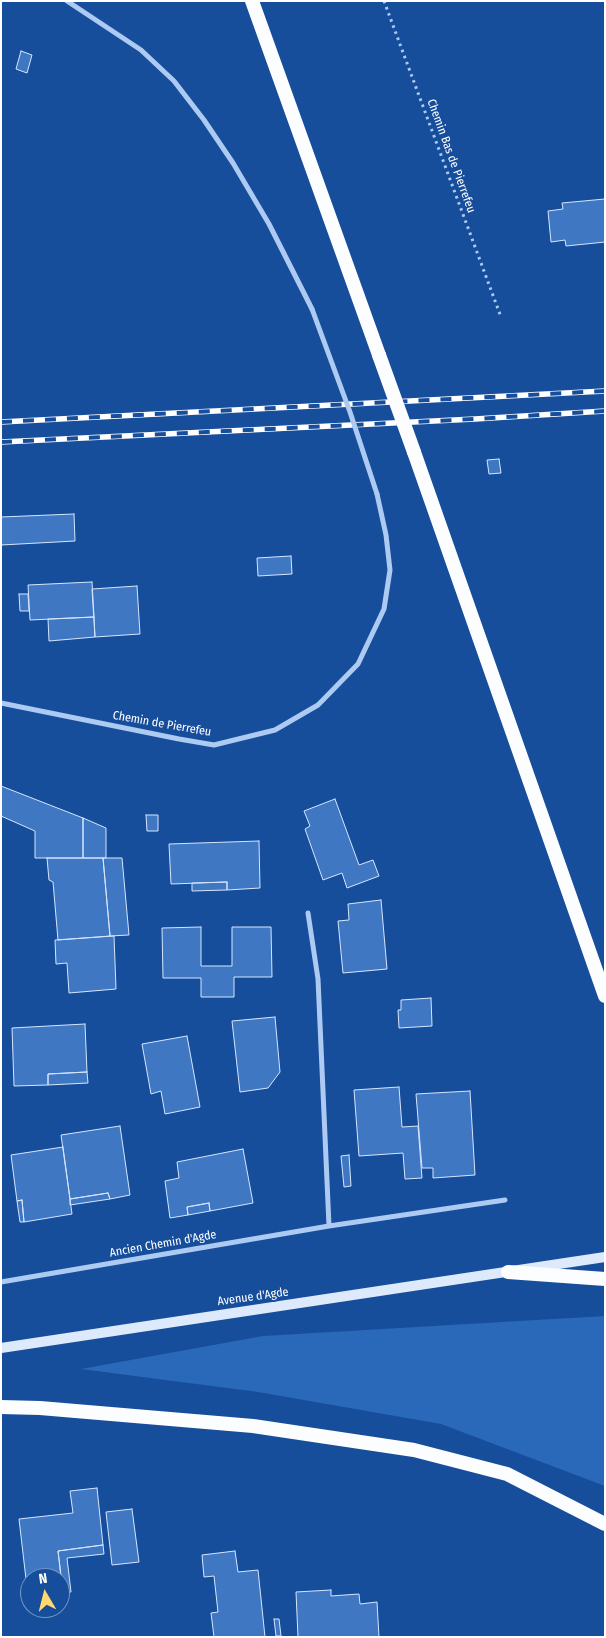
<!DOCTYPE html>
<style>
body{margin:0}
#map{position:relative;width:606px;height:1638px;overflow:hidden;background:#174e9c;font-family:"Fira Sans Condensed",sans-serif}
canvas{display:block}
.frame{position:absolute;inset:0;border:2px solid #fff;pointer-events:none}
.north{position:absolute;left:20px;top:1568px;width:50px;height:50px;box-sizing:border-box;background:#174e9c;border:1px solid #7495c4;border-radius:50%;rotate:352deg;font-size:14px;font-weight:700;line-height:20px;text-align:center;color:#fff}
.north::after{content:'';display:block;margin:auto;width:18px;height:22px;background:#ffd96f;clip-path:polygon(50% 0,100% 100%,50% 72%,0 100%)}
</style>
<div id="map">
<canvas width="606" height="1638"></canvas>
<div class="frame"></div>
<div class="north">N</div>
</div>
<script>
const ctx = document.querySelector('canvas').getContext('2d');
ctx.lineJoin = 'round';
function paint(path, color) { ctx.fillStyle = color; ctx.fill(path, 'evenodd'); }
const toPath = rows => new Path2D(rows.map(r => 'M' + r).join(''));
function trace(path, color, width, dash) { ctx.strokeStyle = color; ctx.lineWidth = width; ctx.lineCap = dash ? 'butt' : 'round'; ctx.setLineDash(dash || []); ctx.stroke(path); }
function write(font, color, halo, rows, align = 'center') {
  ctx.font = font + ' "Fira Sans Condensed",sans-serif'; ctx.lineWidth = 4; ctx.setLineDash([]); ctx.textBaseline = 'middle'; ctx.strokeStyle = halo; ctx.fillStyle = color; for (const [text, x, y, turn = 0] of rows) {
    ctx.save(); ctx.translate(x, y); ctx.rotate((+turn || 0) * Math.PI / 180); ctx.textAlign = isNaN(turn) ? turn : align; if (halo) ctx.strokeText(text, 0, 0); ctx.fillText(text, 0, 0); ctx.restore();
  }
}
const green = toPath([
 [605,1316,605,1486,441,1424,258,1392,81,1369,263,1336]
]);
const building = toPath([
 [21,51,32,55,27,73,16,69,21,51],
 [605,199,605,242,566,246,565,240,551,242,548,211,563,209,562,203,605,199],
 [499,459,501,473,489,474,487,460,499,459],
 [74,514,75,541,1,545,1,517,74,514],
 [291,556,292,574,258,576,257,558,291,556],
 [92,582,94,617,30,620,28,585,92,582],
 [137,586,140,634,95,637,92,589,137,586],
 [19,594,28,594,29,611,20,611,19,594],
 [94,617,95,637,49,641,48,619,94,617],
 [1,786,83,818,83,858,35,858,35,831,1,816,1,786],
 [335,799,359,865,373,860,379,876,347,888,342,873,323,880,305,829,310,826,304,811,335,799],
 [146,815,158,815,158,831,147,831,146,815],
 [83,818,106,828,106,858,83,858,83,818],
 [259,841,260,888,227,890,227,882,171,884,169,844,259,841],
 [47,858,103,858,110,936,58,940,53,882,49,880,47,858],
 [103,858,122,858,129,935,110,936,103,858],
 [227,882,227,890,192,891,192,883,227,882],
 [381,900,387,969,343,973,338,921,349,920,348,904,381,900],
 [201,927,201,966,232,966,232,927,271,927,272,977,234,977,234,997,201,997,201,978,163,978,162,928,201,927],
 [114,936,116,989,69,993,67,963,56,964,55,940,114,936],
 [431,998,432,1026,399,1028,398,1010,401,1010,401,1000,431,998],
 [275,1017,280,1072,268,1088,240,1092,232,1021,275,1017],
 [85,1024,87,1072,48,1074,48,1085,14,1086,12,1028,85,1024],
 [187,1036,200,1107,165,1114,161,1091,151,1094,142,1044,187,1036],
 [87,1072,88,1083,48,1085,48,1074,87,1072],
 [399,1087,402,1127,418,1126,422,1178,405,1179,403,1153,359,1156,354,1090,399,1087],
 [470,1091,475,1175,433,1178,433,1168,422,1168,416,1094,470,1091],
 [120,1126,130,1195,110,1199,108,1193,70,1199,61,1135,120,1126],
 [63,1147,72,1214,24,1222,22,1200,17,1201,11,1155,63,1147],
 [243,1149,253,1203,210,1211,209,1203,187,1207,188,1215,170,1218,165,1181,179,1178,177,1162,243,1149],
 [349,1155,351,1186,344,1187,341,1156,349,1155],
 [108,1193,110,1199,70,1205,70,1199,108,1193],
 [22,1200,24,1222,20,1222,17,1201,22,1200],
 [209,1203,210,1211,188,1215,187,1207,209,1203],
 [97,1488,103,1545,58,1551,63,1593,60,1593,60,1578,30,1578,29,1605,19,1519,73,1513,70,1491,97,1488],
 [132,1509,139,1562,112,1565,106,1512,132,1509],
 [103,1545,104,1554,67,1558,71,1592,63,1593,58,1551,103,1545],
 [235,1551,238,1572,258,1570,265,1637,214,1637,211,1613,218,1612,214,1576,204,1577,202,1555,235,1551],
 [331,1590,331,1596,359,1594,360,1604,377,1602,379,1637,298,1637,296,1592,331,1590],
 [274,1619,279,1619,281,1636,276,1636,274,1619]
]);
const path = toPath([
 [384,1,501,317]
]);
const minor = toPath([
 [67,1,141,50,174,81,204,120,233,163,269,224,312,309],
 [1,703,179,739,214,745,275,730,318,705,358,664,384,609,390,570,386,535,377,494],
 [308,913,318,979,329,1226],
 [1,1282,329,1226,505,1200]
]);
const secondary = toPath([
 [1,1348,605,1257]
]);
const trunk = toPath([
 [252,1,379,355],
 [414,452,605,996],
 [508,1272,605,1279],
 [1,1407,40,1408,253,1426,414,1450,507,1474,605,1524]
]);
const rail = toPath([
 [1,422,605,391],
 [1,442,475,419,605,411]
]);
const minorBridge = toPath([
 [312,309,350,412,377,494]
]);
const trunkBridge = toPath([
 [379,355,414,452]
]);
const streetNames = [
 ["Chemin Bas de Pierrefeu",451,156,70],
 ["Chemin de Pierrefeu",162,724,10],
 ["Ancien Chemin d'Agde",163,1244,-10],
 ["Avenue d'Agde",253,1297,-8]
];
paint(green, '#2a68ba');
paint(building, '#3f77c3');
trace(building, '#d5e6fd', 1);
trace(path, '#adcbf2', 3, [2.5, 4]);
trace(minor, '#adcbf2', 5);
trace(secondary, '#ddeafc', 10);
trace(trunk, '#fcfdff', 14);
trace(rail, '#fff', 5.5);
trace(rail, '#174e9c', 4, [11]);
trace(minorBridge, '#adcbf2', 5);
trace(trunkBridge, '#fcfdff', 14);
write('12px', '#fff', '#174e9c', streetNames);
</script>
